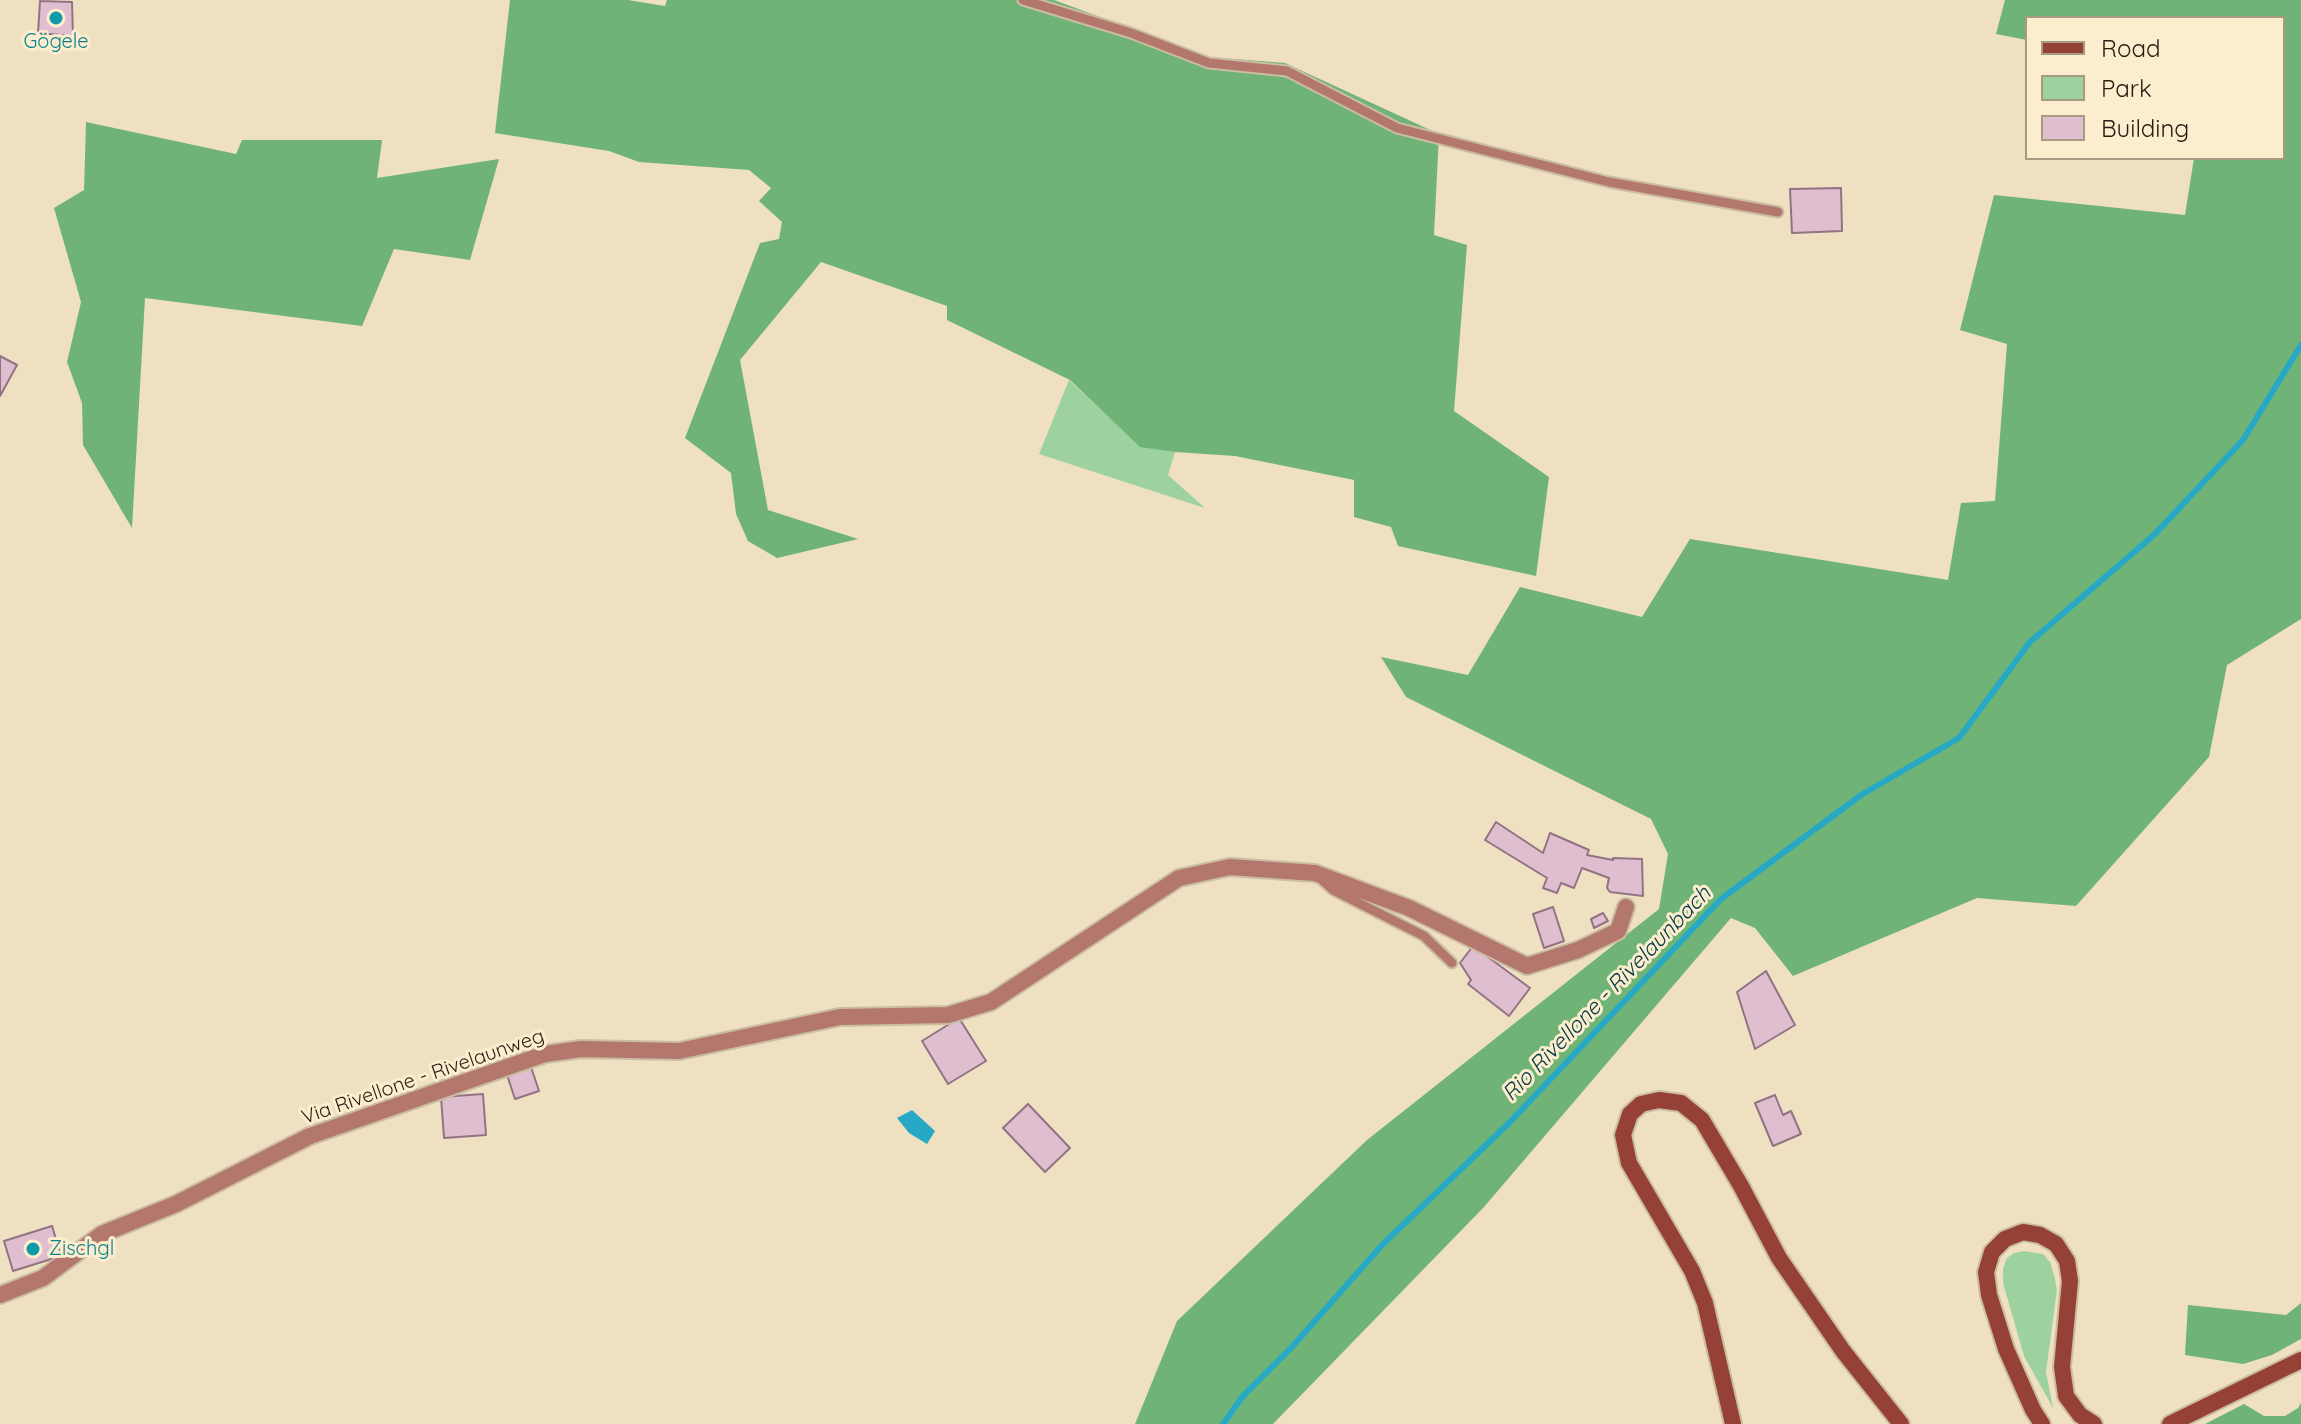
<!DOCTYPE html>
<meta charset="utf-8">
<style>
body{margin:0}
#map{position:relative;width:2301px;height:1424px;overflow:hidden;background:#efe0c1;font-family:Quicksand,sans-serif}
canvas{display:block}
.legend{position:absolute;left:2025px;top:16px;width:260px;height:144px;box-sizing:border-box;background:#fcedce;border:2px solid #a69a83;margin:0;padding:10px 14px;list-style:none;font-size:24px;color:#241e13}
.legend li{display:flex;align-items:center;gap:16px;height:40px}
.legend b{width:40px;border:2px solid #a69a83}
</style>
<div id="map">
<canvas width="2301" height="1424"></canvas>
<ul class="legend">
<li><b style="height:10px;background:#964135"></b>Road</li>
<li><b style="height:22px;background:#9dd1a0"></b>Park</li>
<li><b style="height:22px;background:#dfbed0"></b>Building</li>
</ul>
</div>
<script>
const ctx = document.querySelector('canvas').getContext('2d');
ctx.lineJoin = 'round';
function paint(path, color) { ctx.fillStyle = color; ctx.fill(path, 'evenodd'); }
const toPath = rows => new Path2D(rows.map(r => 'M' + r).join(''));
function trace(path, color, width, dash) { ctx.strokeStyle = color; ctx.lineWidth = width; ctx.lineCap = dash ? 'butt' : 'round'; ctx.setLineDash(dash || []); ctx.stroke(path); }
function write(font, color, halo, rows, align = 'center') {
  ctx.font = font + ' Quicksand,sans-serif'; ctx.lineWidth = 6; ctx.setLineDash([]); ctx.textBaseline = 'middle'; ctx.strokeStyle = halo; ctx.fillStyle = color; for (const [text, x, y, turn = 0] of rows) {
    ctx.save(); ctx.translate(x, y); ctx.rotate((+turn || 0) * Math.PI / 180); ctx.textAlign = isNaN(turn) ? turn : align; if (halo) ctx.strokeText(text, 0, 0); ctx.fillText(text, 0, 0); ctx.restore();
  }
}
const green = toPath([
 [1069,380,1140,446,1175,452,1168,475,1205,508,1039,454],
 [2024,1251,2043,1254,2050,1262,2054,1275,2057,1290,2046,1372,2053,1408,2024,1356,2003,1283,2003,1269,2007,1258,2014,1253]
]);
const forest = toPath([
 [510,0,628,0,665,6,667,0,1054,0,1209,57,1285,63,1439,134,1434,235,1467,245,1454,411,1549,477,1536,576,1398,546,1391,527,1354,517,1354,480,1235,456,1175,452,1140,447,1070,380,947,320,947,306,821,262,740,360,768,510,858,539,777,558,748,541,736,514,731,473,685,438,760,243,779,239,782,222,759,201,771,188,749,170,639,162,609,151,495,133],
 [2005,0,2301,0,2301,619,2227,665,2209,757,2076,906,1977,898,1793,976,1755,928,1731,918,1484,1207,1273,1424,1135,1424,1177,1321,1367,1140,1659,909,1668,854,1651,819,1406,697,1381,657,1468,675,1520,587,1642,617,1690,539,1948,580,1961,503,1995,501,2007,344,1960,330,1994,195,2185,215,2194,158,2283,158,2283,18,2027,18,2027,40,1996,34],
 [86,122,236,154,242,140,382,140,377,178,499,159,470,260,394,249,362,326,145,298,132,528,83,445,82,403,67,362,81,302,54,208,84,190],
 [2301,1303,2301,1339,2272,1355,2243,1364,2185,1355,2188,1305,2286,1315],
 [2301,1403,2301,1424,2205,1424,2244,1404,2264,1416,2285,1416,2298,1408]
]);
const water = toPath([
 [912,1110,935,1131,927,1144,909,1133,897,1118]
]);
const stream = toPath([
 [1223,1424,1243,1396,1292,1347,1382,1245,1510,1122,1721,899,1861,795,1959,738,2030,642,2155,534,2243,440,2301,345]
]);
const building = toPath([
 [40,1,72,2,73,36,38,33,40,1],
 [1841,188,1842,231,1792,233,1790,189,1841,188],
 [0,356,17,365,0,396,0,356],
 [1496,822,1543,853,1550,833,1589,850,1587,855,1613,860,1613,858,1642,859,1643,896,1610,892,1607,888,1609,878,1582,868,1574,888,1561,883,1557,893,1543,888,1547,878,1485,840,1496,822],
 [1553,907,1564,941,1544,948,1533,914,1553,907],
 [1603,913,1608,921,1594,928,1591,919,1603,913],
 [1473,946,1530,988,1509,1016,1468,984,1471,980,1460,963,1473,946],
 [1766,971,1795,1025,1755,1049,1737,992,1766,971],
 [959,1018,986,1061,948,1084,922,1041,959,1018],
 [531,1067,539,1091,515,1099,507,1075,531,1067],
 [483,1094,486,1135,444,1138,441,1097,483,1094],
 [1775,1095,1783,1115,1791,1111,1801,1134,1773,1146,1755,1103,1775,1095],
 [1028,1104,1070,1148,1045,1172,1003,1128,1028,1104],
 [52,1226,61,1256,13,1271,4,1241,52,1226]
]);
const service = toPath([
 [1023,0,1131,33,1209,63,1287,71,1397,128,1609,182,1778,212],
 [1323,881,1333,890,1424,936,1452,963]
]);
const minor = toPath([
 [0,1295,43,1278,102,1234,176,1204,310,1136,545,1054,581,1049,679,1051,840,1017,948,1015,991,1002,1179,878,1230,867,1315,873,1409,908,1527,966,1578,950,1618,931,1626,907]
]);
const secondary = toPath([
 [1733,1424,1705,1303,1692,1271,1629,1163,1623,1135,1630,1114,1641,1104,1659,1100,1681,1103,1702,1120,1741,1186,1779,1258,1843,1351,1901,1424],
 [2042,1424,2033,1410,2006,1349,1989,1295,1986,1272,1992,1252,2005,1239,2023,1232,2040,1235,2056,1244,2067,1261,2070,1281,2062,1367,2066,1396,2080,1415,2094,1424],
 [2170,1424,2301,1360]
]);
const markers = [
 [56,18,8,"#0f9aa8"],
 [33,1249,8,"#0f9aa8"]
];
const cultureNames = [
 ["Gögele",56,42],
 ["Zischgl",49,1249,"left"]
];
const streetNames = [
 ["Via Rivellone - Rivelaunweg",423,1077,-19]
];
const waterNames = [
 ["Rio Rivellone - Rivelaunbach",1607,994,-46]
];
paint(green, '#9dd1a0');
paint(forest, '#6fb476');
paint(water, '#27a9c6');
trace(stream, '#27a9c6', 6);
paint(building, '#dfbed0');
trace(building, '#917383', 2);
trace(service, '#cabda2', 13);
trace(minor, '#cabda2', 20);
trace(secondary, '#cabda2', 20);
trace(service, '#b3776d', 9);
trace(minor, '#b3776d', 16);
trace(secondary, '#964135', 16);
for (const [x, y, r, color] of markers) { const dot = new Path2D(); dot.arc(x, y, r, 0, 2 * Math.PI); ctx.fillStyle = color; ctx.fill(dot); trace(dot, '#fcedce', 3); }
write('20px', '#0d838f', '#fcedce', cultureNames);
write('20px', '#241e13', '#fcedce', streetNames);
write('italic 22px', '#003945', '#fcedce', waterNames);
</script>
